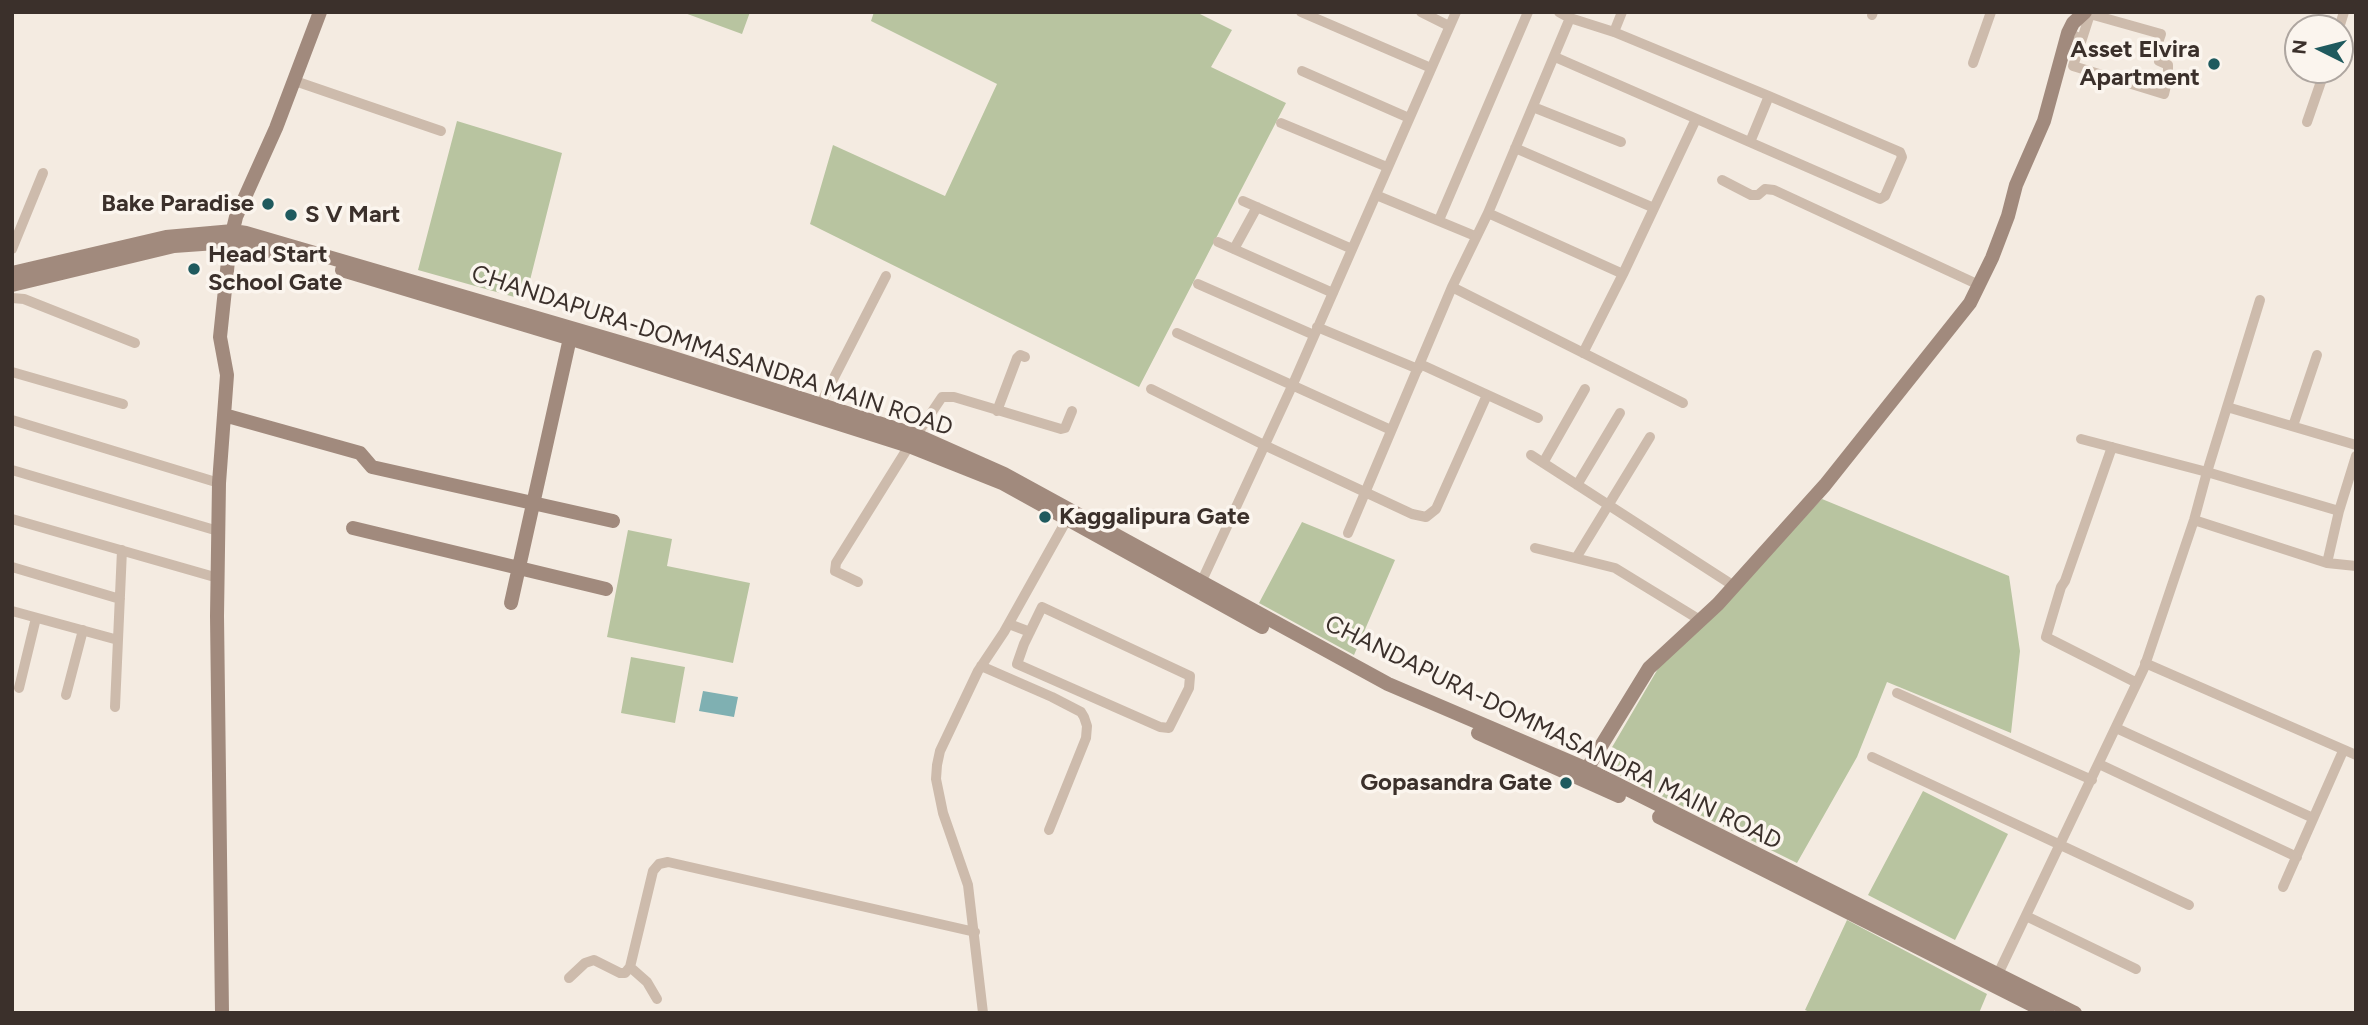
<!DOCTYPE html>
<style>
body{margin:0}
#map{position:relative;width:2368px;height:1025px;overflow:hidden;background:#f4ebe1;font-family:Figtree,sans-serif}
canvas{display:block}
.frame{position:absolute;inset:0;border:14px solid #3b302b;pointer-events:none}
.north{position:absolute;left:2284px;top:14px;width:70px;height:70px;box-sizing:border-box;background:#fbf5ee;border:2px solid #aea6a0;border-radius:50%;rotate:276deg;font-size:19px;font-weight:700;line-height:28px;text-align:center;color:#3b302b}
.north::after{content:'';display:block;margin:auto;width:24px;height:32px;background:#1f5a5e;clip-path:polygon(50% 0,100% 100%,50% 72%,0 100%)}
</style>
<div id="map">
<canvas width="2368" height="1025"></canvas>
<div class="frame"></div>
<div class="north">N</div>
</div>
<script>
const ctx = document.querySelector('canvas').getContext('2d');
ctx.lineJoin = 'round';
function paint(path, color) { ctx.fillStyle = color; ctx.fill(path, 'evenodd'); }
const toPath = rows => new Path2D(rows.map(r => 'M' + r).join(''));
function trace(path, color, width, dash) { ctx.strokeStyle = color; ctx.lineWidth = width; ctx.lineCap = dash ? 'butt' : 'round'; ctx.setLineDash(dash || []); ctx.stroke(path); }
function write(font, color, halo, rows, align = 'center') {
  ctx.font = font + ' Figtree,sans-serif'; ctx.lineWidth = 7; ctx.setLineDash([]); ctx.textBaseline = 'middle'; ctx.strokeStyle = halo; ctx.fillStyle = color; for (const [text, x, y, turn = 0] of rows) {
    ctx.save(); ctx.translate(x, y); ctx.rotate((+turn || 0) * Math.PI / 180); ctx.textAlign = isNaN(turn) ? turn : align; if (halo) ctx.strokeText(text, 0, 0); ctx.fillText(text, 0, 0); ctx.restore();
  }
}
const green = toPath([
 [682,12,750,12,742,34],
 [874,12,1196,12,1232,30,1211,67,1286,103,1139,387,810,224,833,145,945,196,997,84,871,21],
 [457,121,562,153,525,300,418,270],
 [1822,499,2009,576,2020,651,2011,733,1887,682,1857,757,1797,863,1601,766,1659,667],
 [1302,522,1395,560,1354,655,1259,603],
 [628,530,672,539,667,566,750,583,733,663,607,637],
 [631,657,685,667,675,723,621,713],
 [1923,791,2008,834,1955,940,1868,895],
 [1847,920,1987,994,1979,1013,1812,1013,1805,1010]
]);
const water = toPath([
 [703,691,738,697,734,717,699,711]
]);
const street = toPath([
 [1301,12,1431,68],
 [1421,12,1449,26],
 [1559,12,1570,18],
 [1872,15,1873,12],
 [2339,28,2344,12],
 [1614,32,1622,12],
 [2068,33,2082,39,2073,66,2164,94,2168,77,2168,65,2159,61,2162,50,2156,48,2161,34,2090,14,2082,39],
 [1973,63,1991,12],
 [1302,71,1409,118],
 [295,81,441,131],
 [1533,107,1621,142],
 [2307,122,2325,70],
 [1281,123,1387,167],
 [1750,142,1769,96],
 [1515,148,1654,208],
 [1722,180,1751,195,1758,195,1765,189,1774,190,1979,285],
 [1376,195,1475,236],
 [1243,201,1352,249],
 [1488,213,1623,274],
 [1439,220,1528,12],
 [1218,242,1333,293],
 [12,249,43,173],
 [1234,249,1257,207],
 [1198,284,1314,335],
 [1452,287,1683,403],
 [12,298,24,299,135,343],
 [1317,327,1418,369],
 [1177,333,1391,430],
 [1583,353,1623,274,1696,119],
 [1420,364,1538,418],
 [12,372,123,404],
 [1151,389,1264,445,1412,514,1426,517,1436,509,1487,395],
 [820,405,886,276],
 [2227,407,2356,445],
 [997,411,1017,358,1020,355,1025,357],
 [12,420,219,483],
 [2293,426,2317,355],
 [2081,439,2207,472,2339,511],
 [2112,447,2065,581,2061,587,2046,637,2137,683],
 [1531,455,1734,586],
 [1543,463,1585,389],
 [12,470,218,531],
 [1577,485,1620,413],
 [12,519,218,578],
 [2194,520,2327,563,2356,566],
 [1348,533,1452,287,1488,213,1570,18,1614,32,1769,96,1900,152,1902,157,1885,196,1880,199,1555,57],
 [1535,548,1615,568,1700,620],
 [1576,558,1650,437],
 [2327,563,2339,511,2356,456],
 [12,567,120,599],
 [858,582,835,571,836,563,909,446,942,397,954,397,1061,429,1065,428,1072,411],
 [1199,587,1293,384,1456,12],
 [1042,607,1190,676,1189,688,1169,728,1160,727,1017,664,1024,644,1042,607],
 [12,611,118,640],
 [1009,624,1030,632],
 [2145,663,2356,755],
 [981,666,1052,697,1081,712,1084,717,1087,726,1086,738,1049,830],
 [19,688,36,618],
 [1897,693,2092,780],
 [66,695,83,630],
 [115,707,122,550],
 [2116,728,2313,818],
 [1872,757,2189,905],
 [2099,764,2297,857],
 [2283,887,2343,751],
 [2026,916,2136,969],
 [1998,974,2144,668,2194,520,2207,472,2260,300],
 [569,978,585,963,594,960,620,973,625,973,630,967],
 [657,999,647,982,630,967,653,871,659,864,668,862,975,932],
 [983,1013,968,885,943,813,936,779,937,765,940,751,978,671,1004,632,1070,514]
]);
const secondary = toPath([
 [342,270,575,340,909,446,1002,483,1262,627],
 [12,273,166,237,233,231,246,233,667,356,916,435,1004,474,1388,684,1587,769,2075,1013],
 [12,285,174,246,230,242,292,256],
 [224,415,360,453,372,467,613,521],
 [353,528,606,589],
 [511,603,570,338],
 [1478,733,1619,796],
 [1582,777,1649,668,1718,604,1825,485,1970,303,1992,258,2008,216,2016,185,2044,121,2068,33,2073,23,2085,12],
 [1659,817,2048,1013],
 [222,1013,217,616,219,483,227,375,220,337,230,242,236,217,276,128,320,12]
]);
const markers = [
 [2214,64,7,"#1f5a5e"],
 [268,204,7,"#1f5a5e"],
 [291,215,7,"#1f5a5e"],
 [194,269,7,"#1f5a5e"],
 [1045,517,7,"#1f5a5e"],
 [1566,783,7,"#1f5a5e"]
];
const poiNames = [
 ["Asset Elvira",2200,50],
 ["Apartment",2200,78],
 ["Bake Paradise",254,204],
 ["S V Mart",305,215,"left"],
 ["Head Start",208,255,"left"],
 ["School Gate",208,283,"left"],
 ["Kaggalipura Gate",1059,517,"left"],
 ["Gopasandra Gate",1552,783]
];
const streetNames = [
 ["CHANDAPURA-DOMMASANDRA MAIN ROAD",712,351,18],
 ["CHANDAPURA-DOMMASANDRA MAIN ROAD",1553,733,26]
];
paint(green, '#b8c4a0');
paint(water, '#7fb0b2');
trace(street, '#cdbbac', 10);
trace(secondary, '#a18a7d', 14);
for (const [x, y, r, color] of markers) { const dot = new Path2D(); dot.arc(x, y, r, 0, 2 * Math.PI); ctx.fillStyle = color; ctx.fill(dot); trace(dot, '#fbf5ee', 2.5); }
write('bold 24px', '#3b302b', '#fbf5ee', poiNames, 'right');
write('24px', '#3b302b', '#fbf5ee', streetNames);
</script>
